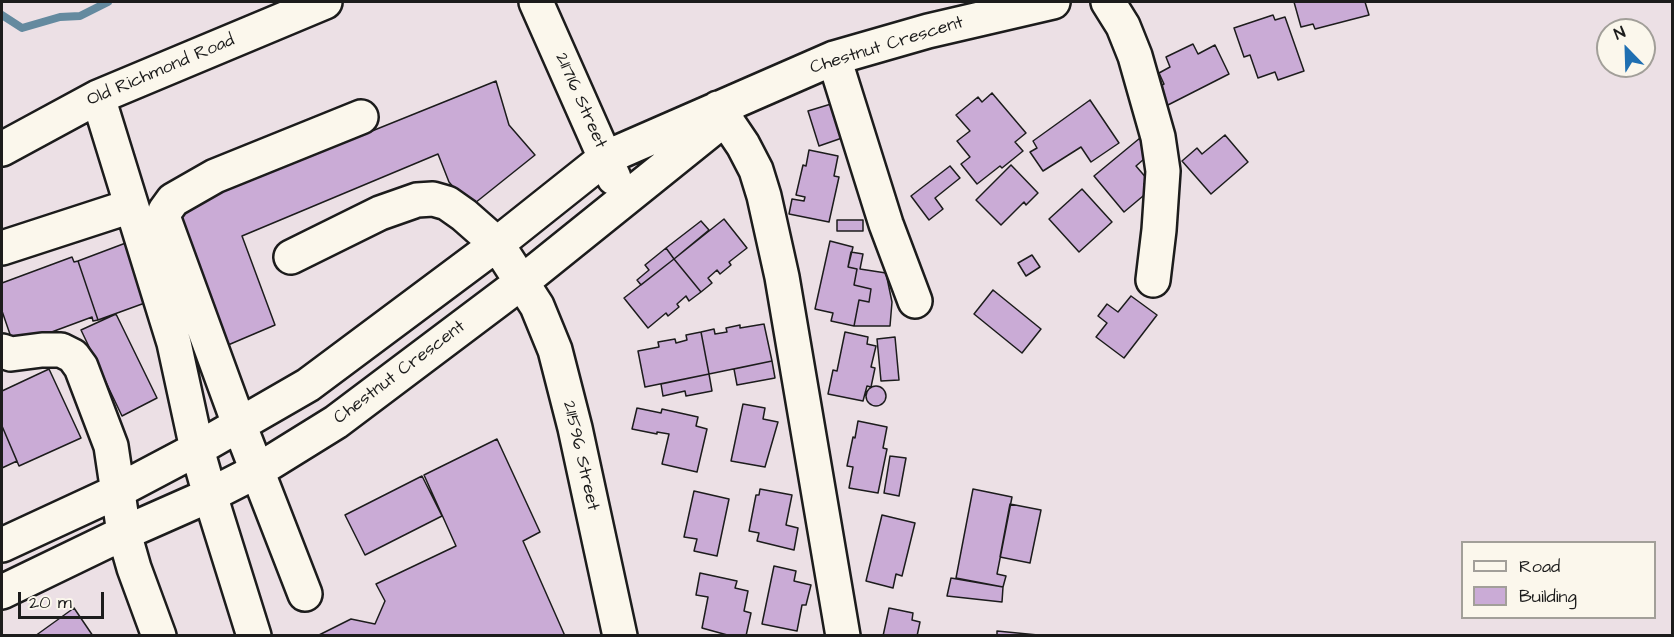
<!DOCTYPE html>
<style>
body{margin:0}
#map{position:relative;width:1674px;height:637px;overflow:hidden;background:#ece0e5;font-family:"Architects Daughter",sans-serif}
canvas{display:block}
.frame{position:absolute;inset:0;border:3px solid #1c1c1c;pointer-events:none}
.legend{position:absolute;left:1461px;top:541px;width:195px;height:78px;box-sizing:border-box;background:#fbf7ec;border:2px solid #a29f99;margin:0;padding:8px 10px;list-style:none;font-size:18px;color:#1c1c1c}
.legend li{display:flex;align-items:center;gap:12px;height:30px}
.legend b{width:30px;border:2px solid #a29f99}
.north{position:absolute;left:1596px;top:18px;width:60px;height:60px;box-sizing:border-box;background:#fbf7ec;border:2px solid #a29f99;border-radius:50%;rotate:337deg;font-size:16px;font-weight:700;line-height:24px;text-align:center;color:#1c1c1c}
.north::after{content:'';display:block;margin:auto;width:21px;height:27px;background:#1f6fb2;clip-path:polygon(50% 0,100% 100%,50% 72%,0 100%)}
.scale{position:absolute;left:18px;top:592px;width:86px;height:27px;box-sizing:border-box;border:3px solid #1c1c1c;border-top:0;padding-left:8px;font-size:18px;line-height:21px;white-space:nowrap;color:#1c1c1c;-webkit-text-stroke:4px #fbf7ec;paint-order:stroke}
</style>
<div id="map">
<canvas width="1674" height="637"></canvas>
<div class="frame"></div>
<ul class="legend">
<li><b style="height:8px;background:#fbf7ec"></b>Road</li>
<li><b style="height:16px;background:#caabd6"></b>Building</li>
</ul>
<div class="north">N</div>
<div class="scale">20 m</div>
</div>
<script>
const ctx = document.querySelector('canvas').getContext('2d');
ctx.lineJoin = 'round';
const toPath = rows => new Path2D(rows.map(r => 'M' + r).join(''));
function trace(path, color, width, dash) { ctx.strokeStyle = color; ctx.lineWidth = width; ctx.lineCap = dash ? 'butt' : 'round'; ctx.setLineDash(dash || []); ctx.stroke(path); }
function paint(path, color) { ctx.fillStyle = color; ctx.fill(path, 'evenodd'); }
function write(font, color, halo, rows, align = 'center') {
  ctx.font = font + ' "Architects Daughter",sans-serif'; ctx.lineWidth = 6; ctx.setLineDash([]); ctx.textBaseline = 'middle'; ctx.strokeStyle = halo; ctx.fillStyle = color; for (const [text, x, y, turn = 0] of rows) {
    ctx.save(); ctx.translate(x, y); ctx.rotate((+turn || 0) * Math.PI / 180); ctx.textAlign = isNaN(turn) ? turn : align; if (halo) ctx.strokeText(text, 0, 0); ctx.fillText(text, 0, 0); ctx.restore();
  }
}
const stream = toPath([
 [2,15,22,28,60,17,80,16,108,2]
]);
const building = toPath([
 [1294,2,1365,2,1369,15,1315,29,1313,24,1301,27,1294,2],
 [1273,15,1275,20,1285,17,1304,71,1278,80,1275,72,1258,78,1250,55,1244,57,1234,28,1273,15],
 [1193,44,1198,54,1215,45,1229,74,1164,107,1155,89,1164,84,1159,73,1170,67,1166,57,1193,44],
 [496,81,509,125,535,155,470,207,449,182,438,154,242,236,275,325,221,348,171,212,496,81],
 [992,93,1026,133,1015,142,1023,151,1002,168,1000,166,977,184,961,164,970,157,957,141,970,131,956,115,978,97,982,102,992,93],
 [1090,100,1119,143,1091,162,1081,147,1043,171,1030,152,1037,148,1033,141,1090,100],
 [831,104,842,138,819,146,808,111,831,104],
 [1225,135,1248,162,1211,194,1182,161,1197,148,1202,154,1225,135],
 [1140,138,1152,152,1136,166,1148,180,1144,184,1149,191,1124,212,1094,176,1140,138],
 [809,150,838,156,834,176,839,177,829,222,789,214,792,199,804,201,805,197,796,195,803,165,806,166,809,150],
 [1011,165,1038,193,1026,205,1024,202,1001,225,976,200,1011,165],
 [950,166,960,178,935,198,943,209,929,220,911,196,950,166],
 [1082,189,1112,222,1079,252,1049,219,1082,189],
 [724,219,747,248,729,262,731,265,720,274,717,270,708,278,712,283,701,292,674,259,724,219],
 [837,220,863,220,863,231,837,231,837,220],
 [701,221,709,230,674,259,666,248,701,221],
 [131,241,153,300,98,320,78,261,131,241],
 [830,241,853,247,848,267,857,269,854,285,871,289,869,302,859,300,854,326,831,321,833,313,815,309,830,241],
 [666,248,674,259,641,285,637,280,649,270,645,265,666,248],
 [851,252,863,254,860,269,886,273,892,302,890,326,854,326,859,300,869,302,871,289,854,285,857,269,848,267,851,252],
 [1032,255,1040,267,1026,276,1018,263,1032,255],
 [72,257,74,262,78,261,98,320,93,321,92,317,14,346,2,311,2,283,72,257],
 [674,259,701,292,689,301,686,296,677,304,679,307,668,316,666,313,648,328,624,298,674,259],
 [993,290,1041,329,1022,353,974,314,993,290],
 [1131,296,1157,315,1124,358,1096,337,1107,323,1098,316,1107,304,1118,312,1131,296],
 [116,314,157,398,122,416,81,330,116,314],
 [764,324,772,361,709,374,701,332,714,329,715,334,727,332,726,328,740,325,740,328,764,324],
 [701,332,709,374,645,387,638,351,659,347,658,342,675,339,676,343,687,340,686,335,701,332],
 [845,332,868,337,867,344,876,346,871,367,875,368,871,387,867,386,863,401,828,394,833,370,837,371,845,332],
 [895,337,899,380,881,381,877,339,895,337],
 [772,361,775,378,737,385,734,369,772,361],
 [49,369,81,438,19,466,2,426,2,391,49,369],
 [709,374,712,391,686,396,685,391,663,396,661,384,709,374],
 '866 396a10 10 0 1 1 20 0a10 10 0 1 1-20 0Z',
 [743,404,765,408,763,419,778,422,765,467,731,461,743,404],
 [637,408,661,413,662,409,698,417,696,426,707,429,697,472,662,464,669,434,657,432,657,434,632,429,637,408],
 [858,421,887,427,883,448,887,449,878,493,849,488,853,467,847,466,853,437,855,438,858,421],
 [2,426,17,461,2,468,2,426],
 [497,439,540,532,523,541,565,636,317,636,351,619,375,624,385,601,376,584,456,546,424,475,497,439],
 [890,456,906,458,899,496,884,493,890,456],
 [422,476,442,516,365,555,345,515,422,476],
 [760,489,792,495,786,525,798,528,794,550,757,541,759,533,749,531,756,495,759,495,760,489],
 [973,489,1012,497,997,574,1006,576,1003,587,956,578,973,489],
 [694,491,729,499,717,556,694,551,697,539,684,537,694,491],
 [1010,504,1041,510,1030,563,1000,557,1010,504],
 [882,515,915,523,902,576,896,574,893,588,866,581,882,515],
 [774,566,796,571,794,581,811,585,806,605,802,605,797,631,762,624,774,566],
 [700,573,737,581,735,588,748,591,744,611,751,613,746,636,731,636,702,628,708,597,696,595,700,573],
 [951,578,1003,587,1002,602,947,596,951,578],
 [74,608,93,636,35,636,74,608],
 [889,608,913,613,912,620,920,622,917,636,883,636,889,608],
 [997,631,1038,635,1038,636,997,636,997,631]
]);
const minor = toPath([
 [536,2,614,178],
 [1108,2,1123,26,1135,56,1158,137,1163,171,1159,230,1153,280],
 [834,58,886,224,915,301],
 [98,97,174,343,197,449,210,495,254,636],
 [718,108,743,145,756,170,764,196,782,277,843,636],
 [2,149,98,97,325,2],
 [2,248,131,206],
 [291,257,380,213,417,200,433,199,447,203,464,215,497,244,537,306,555,350,575,428,620,636],
 [2,351,11,354,42,350,61,350,73,356,81,367,111,446,124,533,134,568,159,636],
 [2,545,110,495,197,449,308,385,497,244,605,158,834,58,928,31,1053,2],
 [2,592,124,533,210,495,257,471,336,422,522,282,727,117],
 [305,594,239,424,164,219,165,211,173,200,215,176,361,117]
]);
const streetNames = [
 ["Chestnut Crescent",887,46,-17],
 ["Old Richmond Road",161,71,-23],
 ["211716 Street",580,101,66],
 ["Chestnut Crescent",400,373,-37],
 ["211596 Street",580,456,77]
];
trace(stream, '#648a9f', 8);
paint(building, '#caabd6');
trace(building, '#1c1c1c', 1.5);
trace(minor, '#1c1c1c', 38);
trace(minor, '#fbf7ec', 33);
write('18px', '#1c1c1c', '#fbf7ec', streetNames);
</script>
